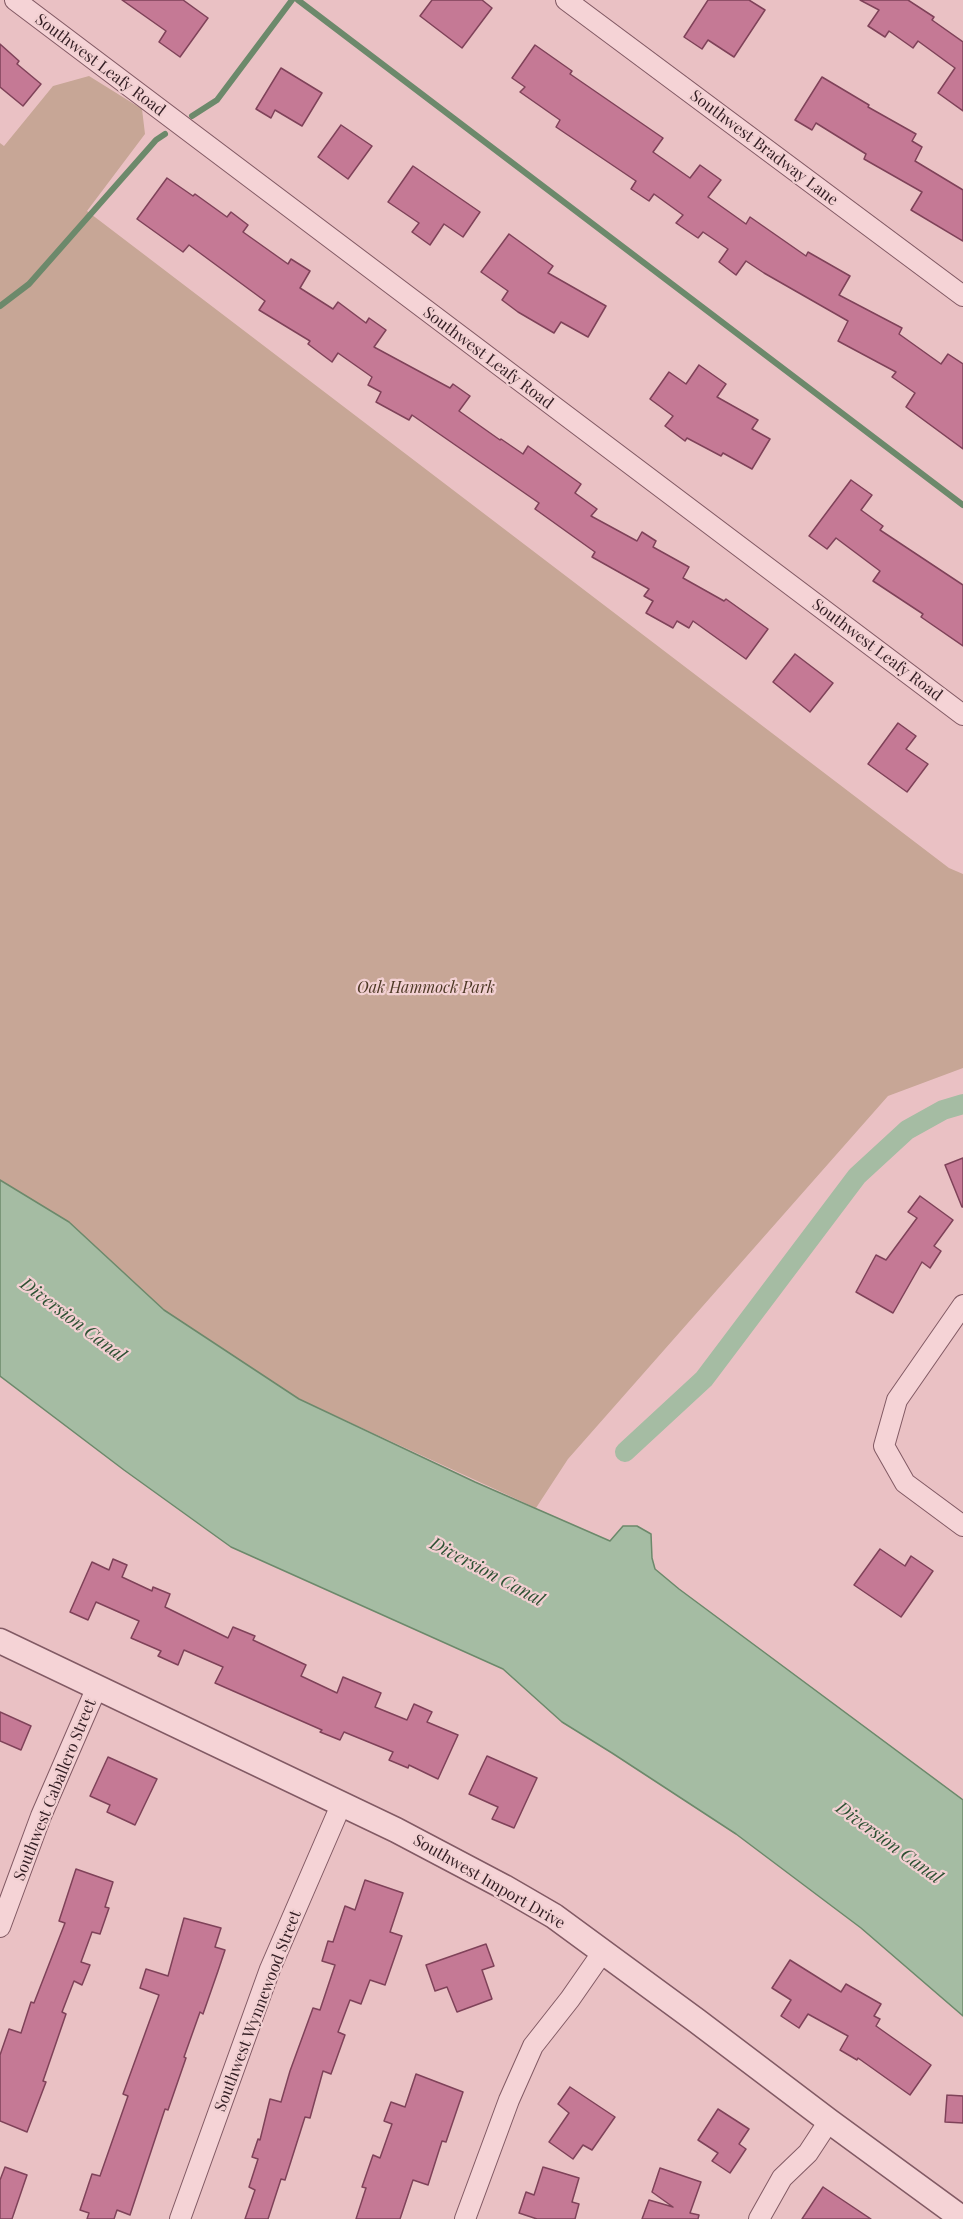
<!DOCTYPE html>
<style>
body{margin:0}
canvas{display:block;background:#eac1c4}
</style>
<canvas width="963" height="2219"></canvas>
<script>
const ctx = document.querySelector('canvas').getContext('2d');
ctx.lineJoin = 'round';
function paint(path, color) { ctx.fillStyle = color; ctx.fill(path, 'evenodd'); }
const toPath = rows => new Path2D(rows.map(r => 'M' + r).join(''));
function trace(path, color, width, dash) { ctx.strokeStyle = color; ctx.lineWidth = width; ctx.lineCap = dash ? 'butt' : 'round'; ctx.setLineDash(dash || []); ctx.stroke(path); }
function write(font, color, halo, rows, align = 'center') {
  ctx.font = font + ' "Playfair Display",serif'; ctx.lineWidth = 4.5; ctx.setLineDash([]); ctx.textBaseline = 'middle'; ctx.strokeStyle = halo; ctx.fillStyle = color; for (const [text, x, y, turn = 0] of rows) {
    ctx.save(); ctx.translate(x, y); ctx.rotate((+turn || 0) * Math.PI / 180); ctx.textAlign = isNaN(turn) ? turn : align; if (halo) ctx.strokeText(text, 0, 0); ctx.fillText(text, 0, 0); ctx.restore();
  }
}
const green = toPath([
 [89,76,142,109,145,134,87,211,949,868,963,874,963,1068,888,1096,568,1459,536,1508,299,1399,164,1310,69,1222,0,1180,0,143,4,146,53,86]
]);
const water = toPath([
 [0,1180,69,1222,164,1310,299,1399,475,1482,610,1541,623,1526,637,1526,651,1534,652,1558,655,1569,679,1589,963,1800,963,2016,861,1928,736,1834,612,1753,562,1722,503,1669,231,1547,124,1470,0,1376,0,1180]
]);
const stream = toPath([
 [298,0,963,505],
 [192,116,217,100,292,0],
 [0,306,29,284,156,140,165,134]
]);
const canal = toPath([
 [625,1452,704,1379,857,1176,907,1130,943,1110,963,1104]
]);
const building = toPath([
 [122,0,183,0,208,18,180,57,159,42,166,31,122,0],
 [432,0,482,0,492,8,462,48,420,16,432,0],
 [708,0,749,0,765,10,734,57,708,40,702,49,684,37,708,0],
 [860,0,908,0,934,17,932,20,963,42,963,111,938,93,955,68,918,41,913,48,889,31,885,37,868,26,879,10,860,0],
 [0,44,19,61,17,64,41,84,23,106,0,87,0,44],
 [535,45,572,71,570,74,663,138,653,152,690,178,700,165,721,180,708,197,746,224,750,217,806,256,808,252,850,276,839,295,902,328,899,334,941,364,948,354,963,364,963,449,906,407,915,393,892,377,896,372,838,341,848,321,764,273,746,261,736,275,719,262,728,249,703,232,698,238,676,223,683,215,654,194,649,201,631,189,636,181,556,127,560,120,520,92,525,87,512,78,535,45],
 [281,68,322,93,302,126,275,110,271,118,256,109,281,68],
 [822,77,869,105,868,107,916,134,912,141,922,147,915,161,963,190,963,241,911,210,922,192,864,159,866,154,816,123,812,130,795,120,822,77],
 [341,125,372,146,348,179,318,157,341,125],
 [413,166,480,212,463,237,444,224,430,245,412,232,419,223,388,202,413,166],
 [167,178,193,196,195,194,227,217,231,212,248,225,243,232,288,264,291,259,310,271,300,288,333,309,338,302,366,323,369,318,386,330,374,347,450,388,453,384,470,396,459,411,500,440,501,439,523,454,528,446,581,484,575,493,597,509,591,516,637,541,642,532,656,541,653,547,689,567,683,578,724,601,726,599,768,629,746,659,693,621,689,628,677,621,673,628,646,613,653,601,644,596,649,589,592,557,595,552,535,509,539,503,412,415,409,420,376,402,381,392,368,385,372,377,338,353,332,362,308,344,310,341,259,310,265,301,189,245,183,252,137,219,167,178],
 [509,234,553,266,548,273,606,306,588,337,561,322,554,333,518,312,502,300,508,291,481,272,509,234],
 [699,365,726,384,717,397,758,420,752,429,770,439,752,469,723,453,721,456,687,438,685,441,665,426,673,416,650,399,669,372,686,384,699,365],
 [851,480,872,495,861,510,883,526,880,530,963,585,963,646,921,617,923,614,873,581,880,571,836,538,827,549,809,536,851,480],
 [795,654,833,683,810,712,773,682,795,654],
 [898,723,916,736,906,749,928,764,907,792,868,764,898,723],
 [963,1158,963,1207,962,1207,945,1165,963,1158],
 [920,1196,953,1220,934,1246,941,1251,930,1268,922,1262,893,1313,856,1292,876,1255,886,1260,917,1218,908,1212,920,1196],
 [880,1549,905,1566,911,1556,933,1571,901,1617,854,1585,880,1549],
 [113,1559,127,1565,122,1577,152,1591,153,1587,170,1594,165,1607,228,1638,233,1627,255,1636,253,1640,306,1665,301,1676,337,1693,343,1677,381,1693,375,1707,407,1720,414,1704,432,1712,427,1722,458,1735,438,1779,409,1765,408,1768,389,1760,393,1752,344,1732,340,1740,320,1732,322,1730,215,1683,223,1667,184,1650,178,1665,158,1656,161,1651,131,1638,139,1621,96,1602,88,1620,70,1612,92,1562,109,1570,113,1559],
 [0,1712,31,1726,21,1750,0,1741,0,1712],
 [487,1756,537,1778,514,1828,492,1819,498,1807,469,1794,487,1756],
 [108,1757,157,1779,135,1825,107,1812,110,1805,90,1796,108,1757],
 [76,1869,113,1882,105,1907,109,1908,100,1934,92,1932,81,1962,90,1965,82,1985,74,1981,62,2012,66,2014,43,2081,46,2082,27,2132,0,2121,0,2055,9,2029,21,2033,31,2002,34,2003,65,1923,59,1921,76,1869],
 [365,1880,403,1893,390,1932,402,1936,385,1985,370,1980,361,2004,350,2000,338,2032,345,2035,331,2074,323,2071,310,2118,305,2117,285,2180,281,2179,268,2219,245,2219,255,2190,249,2187,258,2159,252,2157,258,2139,260,2140,270,2099,281,2102,290,2071,313,2008,320,2010,335,1965,322,1961,328,1941,333,1942,345,1906,355,1910,365,1880],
 [184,1918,221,1928,215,1947,225,1950,218,1971,203,2014,200,2012,184,2057,186,2058,168,2110,165,2109,130,2215,117,2210,114,2219,87,2219,89,2213,80,2210,92,2174,100,2176,128,2096,123,2094,159,1995,140,1988,146,1969,168,1976,184,1918],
 [486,1944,494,1966,482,1970,492,1999,457,2012,447,1987,435,1991,426,1965,486,1944],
 [790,1960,841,1992,846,1984,881,2004,874,2016,880,2019,876,2026,931,2065,910,2095,858,2058,857,2060,840,2050,848,2036,808,2014,799,2028,781,2016,791,2000,772,1988,790,1960],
 [416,2074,463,2092,446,2142,442,2141,428,2185,413,2180,400,2219,356,2219,366,2188,362,2187,373,2155,380,2158,392,2124,384,2121,391,2102,405,2107,416,2074],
 [570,2087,615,2117,592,2150,583,2145,573,2159,549,2142,569,2113,558,2104,570,2087],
 [947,2095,963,2096,963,2123,945,2122,947,2095],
 [718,2109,749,2129,739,2144,746,2149,730,2173,712,2161,718,2153,698,2140,718,2109],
 [5,2167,27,2175,12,2219,0,2219,0,2180,5,2167],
 [543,2167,579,2178,572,2202,579,2204,575,2219,537,2219,519,2213,526,2192,534,2195,543,2167],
 [660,2168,701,2182,690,2213,699,2215,698,2219,642,2219,649,2200,673,2207,652,2192,660,2168],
 [823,2187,871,2219,802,2219,823,2187]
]);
const minor = toPath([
 [15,0,963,715],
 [566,0,963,296],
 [963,1305,897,1400,884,1446,905,1483,963,1526],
 [0,1927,41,1816,97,1687],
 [180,2219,270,1969,341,1805],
 [465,2219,509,2100,533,2046,570,1999,602,1953],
 [759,2219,782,2178,808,2153,829,2121]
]);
const tertiary = toPath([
 [0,1641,396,1830,504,1887,554,1916,697,2021,829,2121,963,2219]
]);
const streetNames = [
 ["Southwest Leafy Road",100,65,37],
 ["Southwest Bradway Lane",764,148,37],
 ["Southwest Leafy Road",488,358,37],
 ["Southwest Leafy Road",877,650,37],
 ["Southwest Caballero Street",55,1790,-68],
 ["Southwest Import Drive",489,1882,30],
 ["Southwest Wynnewood Street",258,2011,-69]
];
const parkNames = [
 ["Oak Hammock Park",426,988]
];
const waterNames = [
 ["Diversion Canal",73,1320,37],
 ["Diversion Canal",487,1572,28],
 ["Diversion Canal",889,1843,36]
];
paint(green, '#c7a696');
paint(water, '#a5bca3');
trace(water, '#6c896b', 1.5);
trace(stream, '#6c896b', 6);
trace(canal, '#a5bca3', 20);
paint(building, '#c57995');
trace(building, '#7f4259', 1.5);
trace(minor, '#825a64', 22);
trace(tertiary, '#825a64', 27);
trace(minor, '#f5d3d6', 20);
trace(tertiary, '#f5d3d6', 24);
write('16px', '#321d23', '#f2d0d2', streetNames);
write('italic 16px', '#4d3825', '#f2d0d2', parkNames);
write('italic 18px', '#2d5133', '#f2d0d2', waterNames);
</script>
